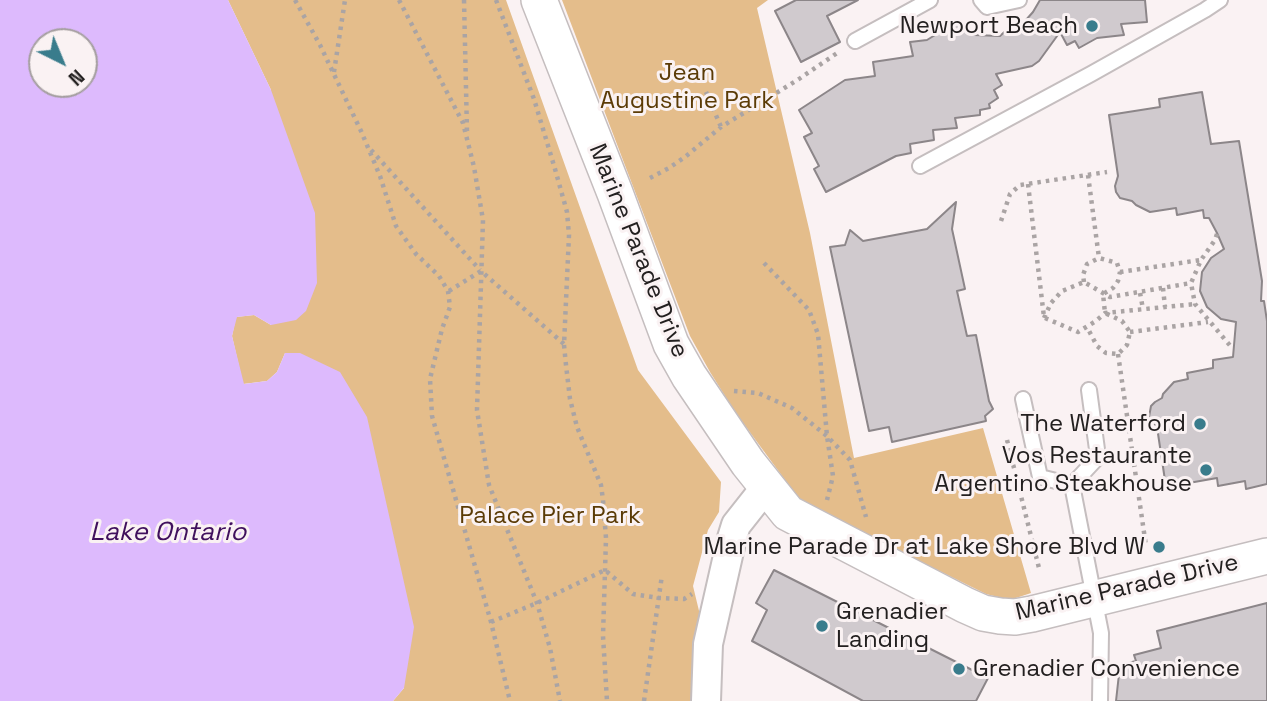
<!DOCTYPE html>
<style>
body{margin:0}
#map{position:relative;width:1267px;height:701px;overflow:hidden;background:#faf2f3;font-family:"Space Grotesk",sans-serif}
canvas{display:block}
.north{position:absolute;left:28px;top:28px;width:70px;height:70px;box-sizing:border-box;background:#faf2f3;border:2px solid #a49e9f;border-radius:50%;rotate:137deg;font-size:19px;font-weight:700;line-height:28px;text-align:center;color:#232020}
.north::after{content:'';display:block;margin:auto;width:24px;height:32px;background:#397c8c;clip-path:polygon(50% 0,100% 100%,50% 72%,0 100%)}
</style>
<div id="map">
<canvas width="1267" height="701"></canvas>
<div class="north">N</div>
</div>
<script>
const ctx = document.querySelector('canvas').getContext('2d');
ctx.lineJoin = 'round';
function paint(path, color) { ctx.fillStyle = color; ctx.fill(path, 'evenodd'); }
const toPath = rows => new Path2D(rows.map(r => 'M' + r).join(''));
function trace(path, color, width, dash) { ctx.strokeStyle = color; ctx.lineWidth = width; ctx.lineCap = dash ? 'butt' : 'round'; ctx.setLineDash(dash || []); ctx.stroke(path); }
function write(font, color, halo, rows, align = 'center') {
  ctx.font = font + ' "Space Grotesk",sans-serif'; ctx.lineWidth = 6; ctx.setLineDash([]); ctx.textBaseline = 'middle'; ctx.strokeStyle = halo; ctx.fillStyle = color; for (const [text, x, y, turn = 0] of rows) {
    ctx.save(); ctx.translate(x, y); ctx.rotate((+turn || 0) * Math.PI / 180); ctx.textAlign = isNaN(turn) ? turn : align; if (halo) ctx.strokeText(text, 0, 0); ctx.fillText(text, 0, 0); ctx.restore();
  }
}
const green = toPath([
 [228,0,506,0,638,370,721,482,719,512,708,530,693,586,700,615,694,659,693,701,393,701,404,688,285,353,277,372,267,381,243,384,232,336,236,317,254,315,271,325,271,90],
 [562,0,768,0,757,8,810,233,854,458,983,428,1031,593,1010,600,986,594,802,503,735,412,710,372,690,336]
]);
const water = toPath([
 [0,0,228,0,271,90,315,213,317,283,306,311,296,320,271,325,254,315,237,317,232,336,244,384,267,381,277,372,285,353,300,353,340,372,367,417,414,627,404,688,393,701,0,701],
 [42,42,84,42,84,84,42,84]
]);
const building = toPath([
 [796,0,858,0,827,16,840,42,801,62,775,11,796,0],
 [1040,0,1145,0,1147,22,1121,24,1124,35,1097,38,1079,48,1075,41,1067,45,1060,32,1039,61,1032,66,996,74,1002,85,994,90,998,98,989,104,990,108,980,110,980,115,955,118,957,128,933,130,934,140,910,144,911,153,896,156,826,192,814,169,819,166,804,137,812,133,799,110,845,80,875,76,873,62,913,56,910,42,927,40,956,22,961,29,967,25,974,35,1000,36,1012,25,1018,22,1025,21,1033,12,1040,0],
 [1202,92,1211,144,1239,141,1262,281,1261,301,1264,301,1267,321,1267,484,1246,489,1245,481,1218,486,1217,478,1166,487,1157,427,1149,417,1151,406,1155,402,1162,398,1163,394,1174,382,1188,379,1187,373,1213,368,1213,360,1233,357,1236,322,1221,319,1207,307,1200,291,1202,272,1211,258,1224,249,1217,233,1209,218,1204,218,1203,210,1177,215,1176,208,1150,212,1136,205,1132,201,1120,198,1116,192,1115,186,1118,176,1109,115,1160,107,1159,99,1202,92],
 [956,202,952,229,965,289,957,291,967,336,976,335,989,401,993,409,985,416,986,421,892,442,889,427,869,431,830,247,845,245,850,230,863,241,927,229,956,202],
 [774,570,988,678,976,701,863,701,752,641,767,610,756,603,774,570],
 [1267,603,1267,701,1116,701,1120,665,1136,661,1134,655,1161,648,1157,631,1267,603]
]);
const path = toPath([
 [295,0,320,45,361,131,380,176,396,226,416,254,439,276,448,291,450,307,442,329,430,379,432,416,491,622,510,701],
 [399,0,463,123,474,167,483,220,477,410,489,485,537,603,550,648,560,701],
 [464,0,467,132],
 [496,0,534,99,555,169,567,212,569,235,564,345,566,365,570,399,577,427,601,485,603,500,606,538,603,636,607,701],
 [334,72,345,0],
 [706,92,721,127],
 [371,150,480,270],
 [1088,175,1099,258],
 [650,178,669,168,685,157,721,127,799,79,840,51],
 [1028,184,1044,317],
 [1001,221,1010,194,1020,185,1107,172],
 [1217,234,1215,240,1201,260,1191,283,1195,304,1233,349],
 [764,263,809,310,818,334,827,436,833,476,827,500],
 [1120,272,1200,260],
 [1084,282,1083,275,1087,264,1099,258,1117,263,1120,272,1118,281,1113,288,1103,294,1105,313,1122,321,1130,332,1127,345,1118,354,1106,353,1097,346,1087,327],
 [1163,288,1165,307],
 [449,291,481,271,564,344],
 [1140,293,1143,309],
 [1044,318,1051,303,1062,291,1084,282,1110,297,1191,283],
 [1045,318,1078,332,1096,321,1105,313,1195,304],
 [1130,332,1208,322],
 [1118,354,1146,546],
 [734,391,758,393,792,408,827,436,850,460,866,517],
 [1007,440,1040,572],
 [491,622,537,603,605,570,633,594,659,598,684,599,692,594],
 [644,701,662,575]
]);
const service = toPath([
 [981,0,987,7,1019,0],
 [855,41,930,0],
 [920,166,1091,74,1205,10,1220,0],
 [1089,390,1098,457,1072,485,1101,633,1100,701],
 [1023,399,1040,477,1072,485]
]);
const minor = toPath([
 [706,701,708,644,732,538,736,525,766,487]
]);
const tertiary = toPath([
 [539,0,615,193,671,344,689,376,748,463,788,513,965,605,983,613,1000,616,1015,617,1032,614,1267,556]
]);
const markers = [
 [1092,26,7,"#397c8c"],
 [1200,424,7,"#397c8c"],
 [1206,470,7,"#397c8c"],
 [1159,547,7,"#397c8c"],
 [822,626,7,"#397c8c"],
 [959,669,7,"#397c8c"]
];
const poiNames = [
 ["Newport Beach",1078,26],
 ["The Waterford",1186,424],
 ["Vos Restaurante",1192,456],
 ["Argentino Steakhouse",1192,484],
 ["Marine Parade Dr at Lake Shore Blvd W",1145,547],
 ["Grenadier",836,612,"left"],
 ["Landing",836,640,"left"],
 ["Grenadier Convenience",973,669,"left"]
];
const parkNames = [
 ["Jean",687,73],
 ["Augustine Park",687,101],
 ["Palace Pier Park",550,516]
];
const streetNames = [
 ["Marine Parade Drive",638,251,68],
 ["Marine Parade Drive",1127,588,-13]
];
const waterNames = [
 ["Lake Ontario",168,533]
];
paint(green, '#e4bd8b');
paint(water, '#ddbafd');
paint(building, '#d0cace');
trace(building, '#8c8689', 2);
trace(service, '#c5bebf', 18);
trace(minor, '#c5bebf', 32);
trace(tertiary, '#c5bebf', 38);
trace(path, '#aaa4a4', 4.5, [3.5, 5]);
trace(service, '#fff', 14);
trace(minor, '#fff', 28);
trace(tertiary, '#fff', 35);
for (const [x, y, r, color] of markers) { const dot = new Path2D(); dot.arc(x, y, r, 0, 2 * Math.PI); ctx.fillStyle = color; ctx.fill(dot); trace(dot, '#faf2f3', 2.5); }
write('24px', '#232020', '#faf2f3', poiNames, 'right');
write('24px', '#5b3b06', '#faf2f3', parkNames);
write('24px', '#232020', '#faf2f3', streetNames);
write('italic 26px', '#40105d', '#faf2f3', waterNames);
</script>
